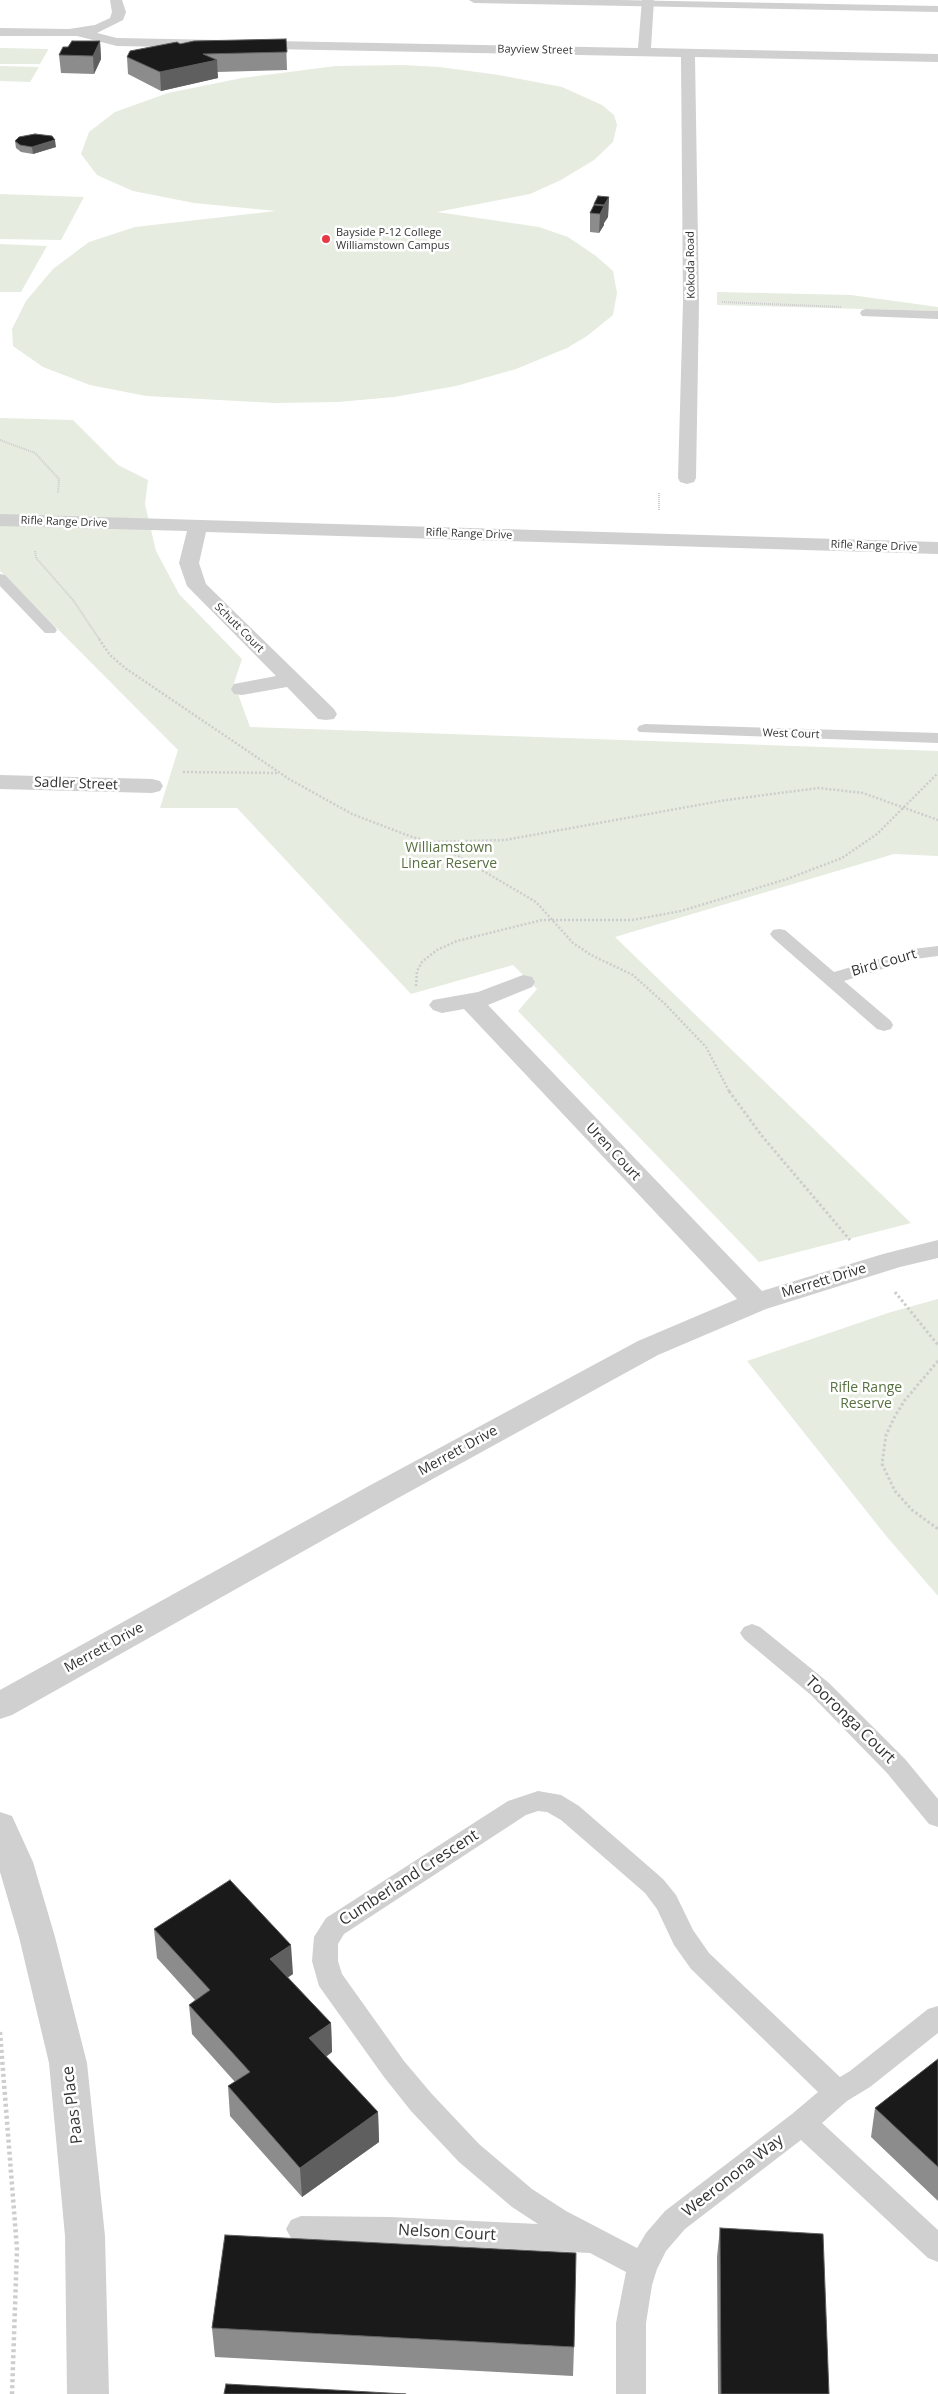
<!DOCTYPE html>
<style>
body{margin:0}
canvas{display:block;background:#fff}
</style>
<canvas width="938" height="2394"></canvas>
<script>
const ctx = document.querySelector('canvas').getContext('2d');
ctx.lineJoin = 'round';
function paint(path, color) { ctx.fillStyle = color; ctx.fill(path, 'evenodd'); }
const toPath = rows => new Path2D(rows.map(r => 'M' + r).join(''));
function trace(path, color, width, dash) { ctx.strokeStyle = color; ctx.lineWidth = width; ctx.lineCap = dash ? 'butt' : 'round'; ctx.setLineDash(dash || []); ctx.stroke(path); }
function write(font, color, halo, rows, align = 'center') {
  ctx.font = font + ' "Open Sans",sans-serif'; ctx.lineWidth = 5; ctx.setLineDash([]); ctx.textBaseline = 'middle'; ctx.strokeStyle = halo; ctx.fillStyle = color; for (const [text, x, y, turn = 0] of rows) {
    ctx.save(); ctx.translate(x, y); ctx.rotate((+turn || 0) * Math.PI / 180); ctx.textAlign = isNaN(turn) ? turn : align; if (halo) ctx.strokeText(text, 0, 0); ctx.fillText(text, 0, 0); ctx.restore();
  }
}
const green = toPath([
 [0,48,48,49,48,50,40,64,0,64],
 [403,65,439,67,499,75,562,87,602,105,614,115,617,125,613,142,594,160,561,180,530,194,437,212,539,227,568,237,596,256,613,271,617,293,613,315,587,336,567,348,516,369,456,386,394,397,338,402,275,403,146,396,90,385,43,367,13,346,12,329,26,301,53,269,89,242,135,227,276,211,194,203,133,191,97,175,81,154,89,132,115,112,168,93,242,78,336,66],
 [0,66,39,67,30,82,0,81],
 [0,194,84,197,61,240,0,239],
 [0,244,47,246,21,292,0,292],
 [717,292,851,295,938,307,938,311,717,305],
 [0,418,73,420,118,465,148,480,145,504,156,551,179,594,242,659,234,683,250,727,938,751,938,856,894,854,615,937,911,1223,759,1262,518,1011,537,989,513,965,411,994,237,808,160,808,178,750,0,571],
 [938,1299,938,1596,887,1537,747,1361,891,1312]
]);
const pathFar3 = toPath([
 [722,302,841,307],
 [0,440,35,453,59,479,58,493],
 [659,493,659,510],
 [35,551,36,558,73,600,100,640]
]);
const pathFar2 = toPath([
 [99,639,110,655,125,668,289,779,352,814,412,837,433,842,505,840,726,800,819,788,863,793,938,820],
 [183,772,279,773],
 [434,842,536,902,573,943,591,955,633,975,665,1004,706,1047,730,1093],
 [416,986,417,971,422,962,437,950,457,941,542,920,632,920,681,911,787,879,842,858,877,834,938,773]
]);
const pathFar1 = toPath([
 [729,1091,762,1136,850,1240],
 [895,1292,938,1345],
 [938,1361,905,1400,895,1416,886,1435,882,1464,895,1491,912,1510,938,1529]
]);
const path = toPath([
 [0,2032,17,2249,12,2394]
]);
const service = toPath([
 [469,0,619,0,938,6,938,12,474,3,469,0],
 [866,309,938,311,938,319,862,316,860,313,862,310,866,309],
 [0,574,5,575,55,627,57,630,55,633,45,633,0,586,0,574],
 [645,724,938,733,938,743,639,732,637,729,639,726,645,724],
 [779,929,785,930,834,972,913,949,938,946,938,956,915,959,844,981,891,1021,893,1025,891,1029,884,1031,877,1029,773,938,770,934,773,930,779,929],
 [752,1624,760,1627,829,1683,905,1759,938,1799,938,1827,929,1824,887,1773,811,1695,744,1639,740,1633,744,1627,752,1624],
 [538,1791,561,1795,579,1806,663,1879,676,1895,693,1930,709,1953,840,2077,850,2071,928,2009,938,2006,938,2033,870,2087,847,2101,822,2123,938,2230,938,2262,928,2258,801,2140,685,2229,666,2251,657,2269,652,2285,646,2323,646,2394,616,2394,616,2323,626,2272,590,2253,390,2243,301,2242,291,2238,286,2229,291,2220,301,2216,390,2217,538,2224,512,2207,459,2162,411,2111,384,2077,319,1986,312,1961,314,1937,326,1918,508,1801,538,1791],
 [538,1811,547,1812,561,1820,645,1893,657,1909,674,1945,691,1969,818,2092,792,2114,665,2211,646,2233,637,2248,566,2211,532,2189,479,2144,431,2093,404,2061,342,1974,338,1961,338,1944,344,1934,526,1815,538,1811]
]);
const minor = toPath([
 [110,0,122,0,126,12,123,20,97,33,117,38,638,48,642,0,654,0,651,48,938,54,938,62,695,57,699,302,696,478,694,482,687,484,680,482,678,478,683,302,681,57,117,46,77,36,0,36,0,28,69,29,95,25,110,18,112,12,110,0],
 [0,514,938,542,938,554,206,532,199,563,206,584,334,709,337,714,334,719,326,720,318,719,287,687,242,695,234,694,231,689,234,684,276,676,187,586,179,563,187,531,0,526,0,514],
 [0,775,152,779,160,781,163,786,160,791,152,793,0,789,0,775],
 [523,975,532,977,535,982,532,987,488,1005,762,1291,883,1254,938,1240,938,1258,900,1267,766,1309,658,1355,389,1503,12,1715,0,1719,0,1690,367,1487,638,1341,737,1299,464,1009,442,1013,433,1010,429,1005,433,1000,478,992,523,975],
 [0,1812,12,1816,33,1862,55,1937,87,2063,105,2236,109,2394,67,2394,65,2236,49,2063,19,1937,0,1872,0,1812]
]);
const wall = toPath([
 [286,39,287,70,217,72,218,78,161,91,128,74,127,57,180,44],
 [100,41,101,59,94,74,61,73,59,55,68,47],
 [15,141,56,147,33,154,21,152,16,148],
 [609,197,608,217,604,223,604,225,599,233,590,232,590,213,594,206,594,204],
 [154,1929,293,1974,288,1977,331,2023,332,2052,326,2057,378,2112,379,2142,302,2197,230,2116,228,2086,235,2082,192,2034,189,2005,195,2000,157,1958],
 [938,2059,938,2201,871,2137,875,2108],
 [720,2228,829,2394,718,2394,717,2257],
 [212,2328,574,2347,573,2376,215,2357]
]);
const shadedWall = toPath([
 [100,41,101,59,94,74,93,56],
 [217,60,218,78,161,91,160,72],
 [55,140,56,147,33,154,32,147],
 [609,197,608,217,604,223,604,225,599,233,600,214,604,207,604,205],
 [291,1945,293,1974,272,1988,270,1959],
 [331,2023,332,2052,311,2067,309,2038],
 [378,2112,379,2142,302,2197,300,2168]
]);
const building = toPath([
 [286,39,287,52,203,54,217,60,160,72,127,57,130,51,177,42,180,44,194,41,286,39],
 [72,41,100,41,93,56,59,55,63,47,68,47,72,41],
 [35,134,52,136,55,140,32,147,20,145,15,141,19,137,35,134],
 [598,196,609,197,604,205,594,204,598,196],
 [594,205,604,206,600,214,590,213,594,205],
 [230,1880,291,1945,270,1959,331,2023,309,2038,378,2112,300,2168,228,2086,250,2072,189,2005,210,1990,154,1929,230,1880],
 [938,2059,938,2167,875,2108,938,2059],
 [720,2228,823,2234,829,2394,721,2394,720,2228],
 [225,2235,576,2253,574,2347,212,2328,225,2235],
 [226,2384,406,2394,224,2394,226,2384]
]);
const markers = [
 [326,239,5,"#e63946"]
];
const farStreetnames = [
 ["Bayview Street",535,50,1],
 ["Kokoda Road",691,265,-91],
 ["Rifle Range Drive",64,522,2],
 ["Rifle Range Drive",469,534,2],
 ["Rifle Range Drive",874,546,2],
 ["Schutt Court",239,628,45],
 ["West Court",791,734,2]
];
const farPoinames = [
 ["Bayside P-12 College",336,233],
 ["Williamstown Campus",336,246]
];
const streetNames = [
 ["Sadler Street",76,784,2],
 ["Bird Court",884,963,-16],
 ["Uren Court",613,1152,47],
 ["Merrett Drive",824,1281,-17],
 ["Merrett Drive",458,1451,-29],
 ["Merrett Drive",104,1648,-29]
];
const parkNames = [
 ["Williamstown",449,848],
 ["Linear Reserve",449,864],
 ["Rifle Range",866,1388],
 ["Reserve",866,1404]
];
const nearStreetnames = [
 ["Tooronga Court",850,1720,44],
 ["Cumberland Crescent",409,1878,-33],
 ["Paas Place",73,2105,-97],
 ["Weeronona Way",733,2176,-38],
 ["Nelson Court",447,2233,3]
];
paint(green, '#e6ecdf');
trace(pathFar3, '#cdcdcd', 2, [1, 1]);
trace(pathFar2, '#cdcdcd', 2.5, [2, 2]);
trace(pathFar1, '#cdcdcd', 3, [2.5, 2.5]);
trace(path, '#cdcdcd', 4.5, [3, 3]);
paint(service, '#d0d0d0');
paint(minor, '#d0d0d0');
paint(wall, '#8c8c8c');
paint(shadedWall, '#5f5f5f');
paint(building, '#1a1a1a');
trace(building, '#5f5f5f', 1);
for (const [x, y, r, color] of markers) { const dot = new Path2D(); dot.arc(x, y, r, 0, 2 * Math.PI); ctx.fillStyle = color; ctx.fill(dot); trace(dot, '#fff', 2); }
write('11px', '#333', '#fff', farStreetnames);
write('11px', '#333', '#fff', farPoinames, 'left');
write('14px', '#333', '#fff', streetNames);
write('14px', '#56703f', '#fff', parkNames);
write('16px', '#333', '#fff', nearStreetnames);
</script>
